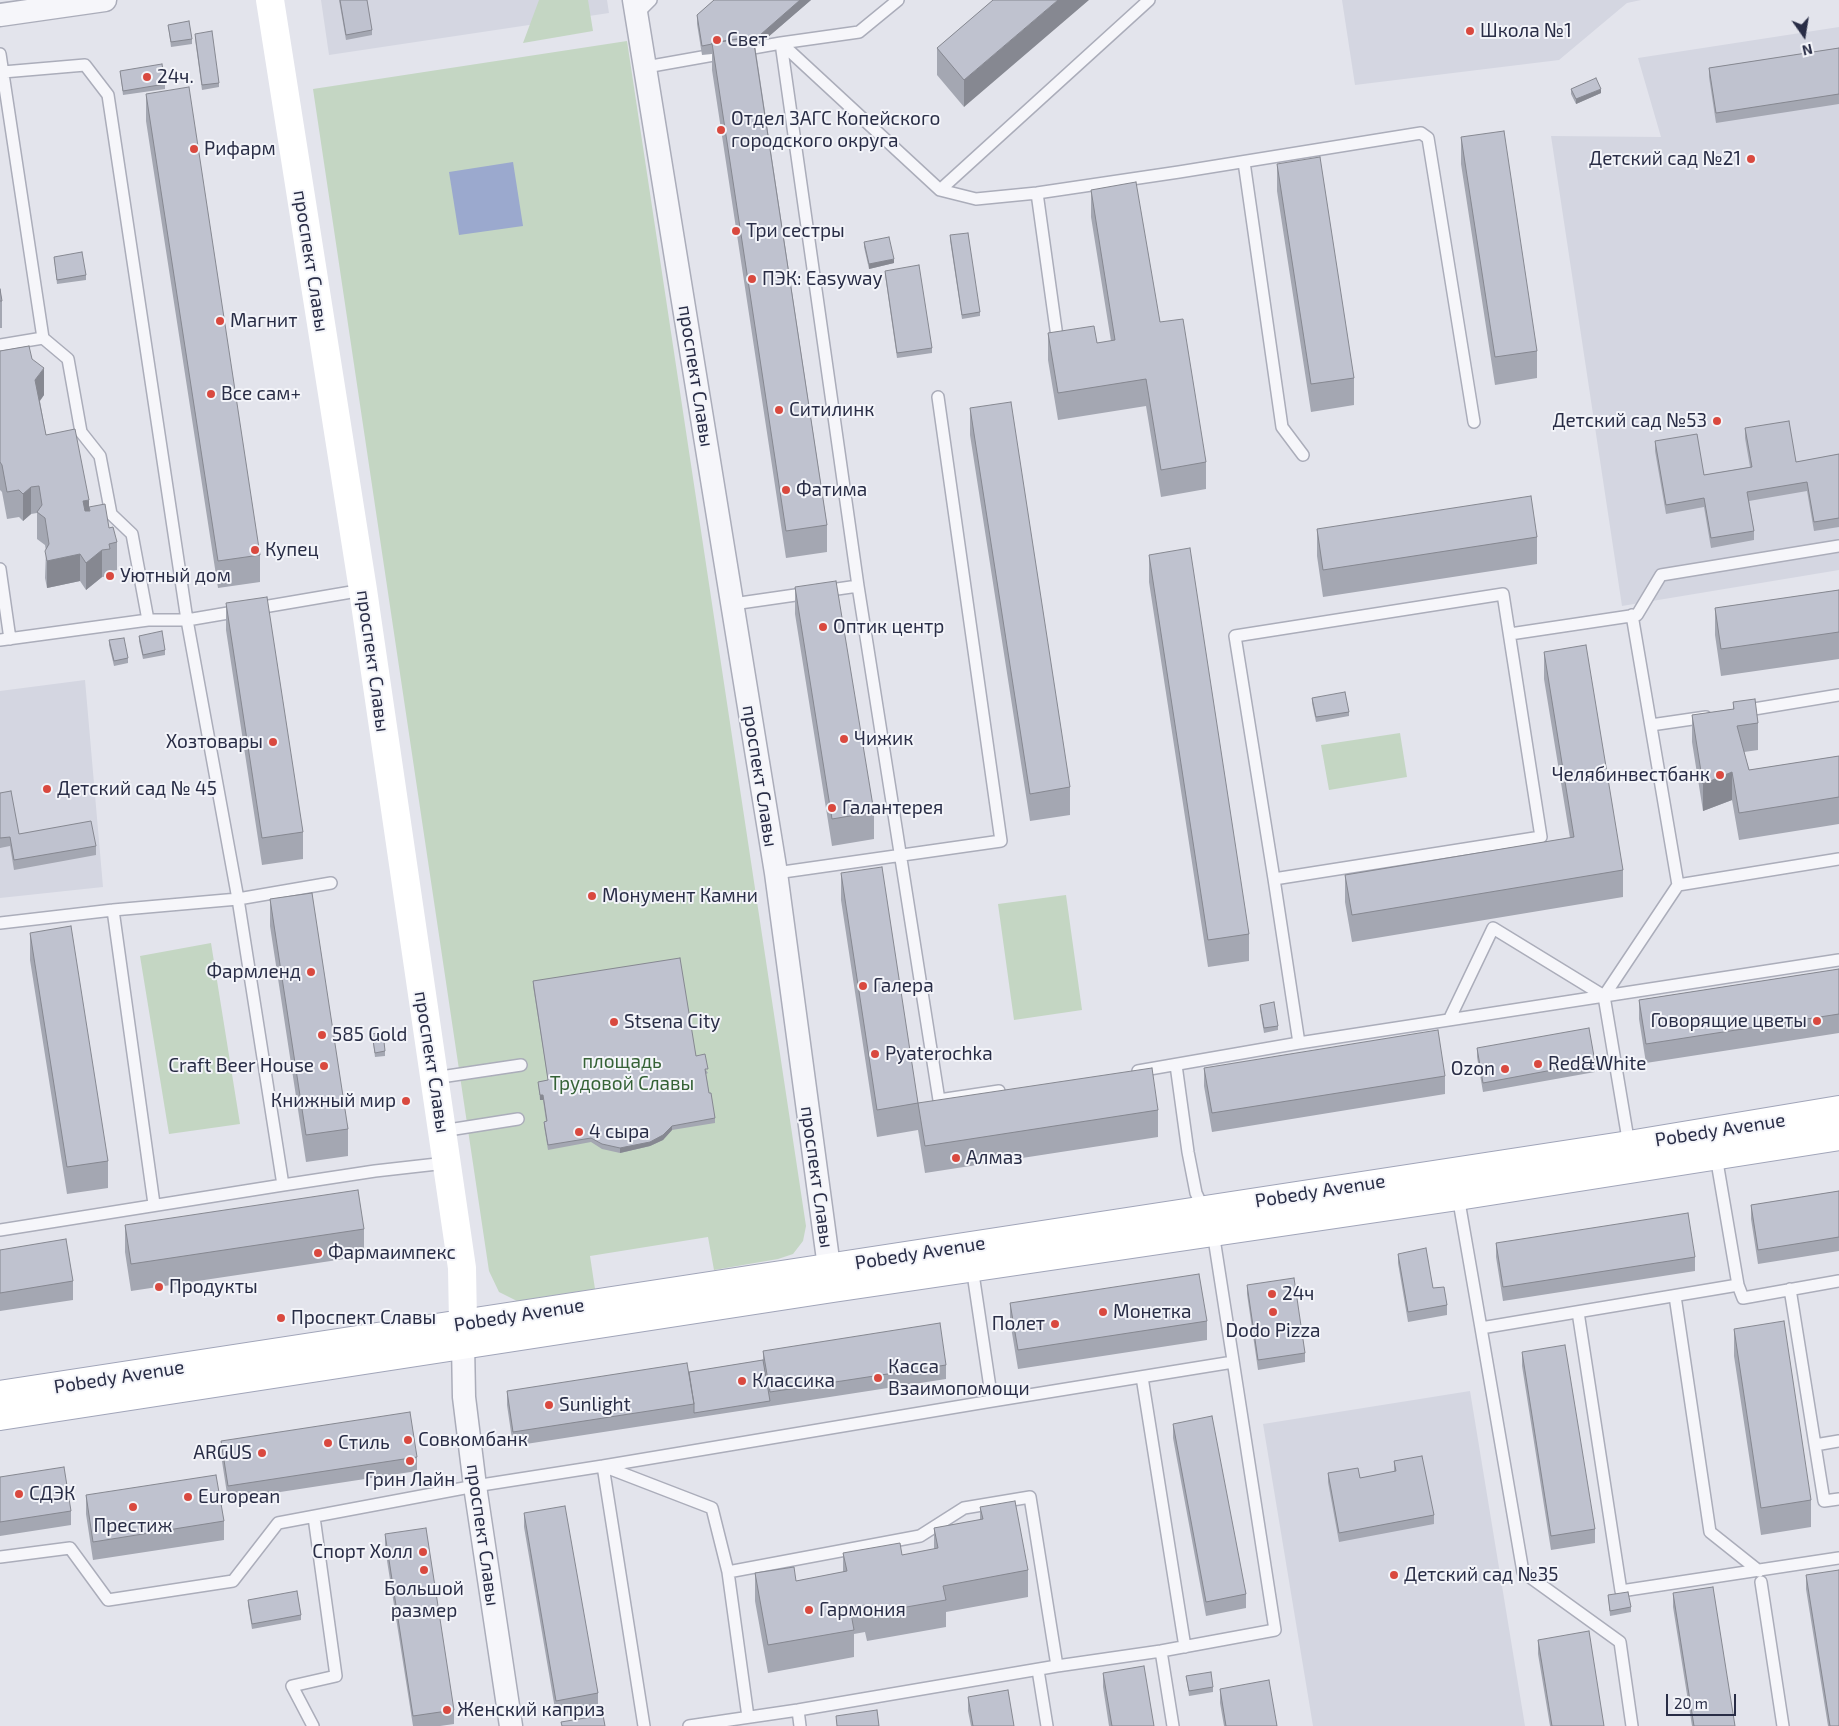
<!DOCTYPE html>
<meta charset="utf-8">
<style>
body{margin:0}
#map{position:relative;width:1839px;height:1726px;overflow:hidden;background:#e3e4ec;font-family:"Exo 2",sans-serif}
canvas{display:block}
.north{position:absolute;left:1779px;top:10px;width:50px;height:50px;-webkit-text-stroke:4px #f3f4f9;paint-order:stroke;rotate:167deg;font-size:14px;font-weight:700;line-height:20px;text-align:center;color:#292d46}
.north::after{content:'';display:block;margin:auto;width:18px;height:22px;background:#292d46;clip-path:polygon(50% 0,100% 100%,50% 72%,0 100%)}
.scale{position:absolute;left:1666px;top:1694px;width:70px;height:22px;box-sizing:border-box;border:2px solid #292d46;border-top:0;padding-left:6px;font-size:15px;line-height:18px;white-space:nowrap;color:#292d46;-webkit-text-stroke:4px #f3f4f9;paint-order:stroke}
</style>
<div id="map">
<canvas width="1839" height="1726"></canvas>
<div class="north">N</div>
<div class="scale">20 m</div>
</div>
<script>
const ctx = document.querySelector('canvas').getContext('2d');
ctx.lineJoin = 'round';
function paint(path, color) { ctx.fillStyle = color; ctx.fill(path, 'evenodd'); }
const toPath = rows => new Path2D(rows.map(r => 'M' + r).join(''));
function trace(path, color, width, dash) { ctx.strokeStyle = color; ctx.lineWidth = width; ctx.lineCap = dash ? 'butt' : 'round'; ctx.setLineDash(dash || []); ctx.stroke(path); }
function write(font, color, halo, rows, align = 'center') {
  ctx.font = font + ' "Exo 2",sans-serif'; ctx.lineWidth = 4; ctx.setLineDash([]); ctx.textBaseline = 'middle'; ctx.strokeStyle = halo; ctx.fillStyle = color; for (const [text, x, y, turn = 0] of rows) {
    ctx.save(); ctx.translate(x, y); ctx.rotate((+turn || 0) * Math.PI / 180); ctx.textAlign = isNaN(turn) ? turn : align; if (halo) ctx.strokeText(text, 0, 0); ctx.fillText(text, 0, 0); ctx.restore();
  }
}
const built = toPath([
 [321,0,607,0,609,13,329,55],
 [1342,0,1641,0,1627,3,1559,60,1355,85],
 [1839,27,1839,570,1622,606,1551,136,1661,137,1638,58],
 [85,680,103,887,0,898,0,691],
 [1470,1391,1525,1726,1313,1726,1263,1424]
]);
const green = toPath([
 [539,0,588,0,593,31,523,43],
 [627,41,806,1226,803,1241,793,1254,778,1259,714,1270,708,1237,590,1256,595,1289,517,1301,499,1292,489,1271,313,89],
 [1400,733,1407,777,1329,790,1321,745],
 [1066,895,1082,1010,1014,1020,998,904],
 [211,943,240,1124,169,1134,140,956]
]);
const water = toPath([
 [513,162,523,226,459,235,449,172]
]);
const lane = toPath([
 [637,14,651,0],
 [781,43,858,586,939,1100,999,1091],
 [781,43,940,190,976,199,1037,193,1179,172,1421,133,1428,138,1474,422],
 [0,54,43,338,68,359,81,432,100,456,111,514,132,534,148,620],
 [646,67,781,43,859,32,898,0],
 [3,72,85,65,108,95,187,620,238,899,283,1185],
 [1244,162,1282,427,1303,455],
 [940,190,1149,0],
 [1037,193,1058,344],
 [0,345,43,338],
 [0,569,10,639],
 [733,604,858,586],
 [1510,634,1637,615,1661,575,1839,546],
 [0,640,148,620,187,620,363,590],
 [1742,711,1839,695],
 [1651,725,1706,717],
 [776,873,1001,841,938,397],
 [1274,879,1235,636,1503,594,1541,837,1274,879,1299,1043],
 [1678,885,1839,859],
 [113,910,154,1204],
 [0,923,113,910,238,899,331,883],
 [1449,1020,1493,928,1604,996],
 [1176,1065,1188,1152,1196,1193,1204,1210],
 [1138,1071,1299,1043,1839,960],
 [434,1078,521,1065],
 [442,1131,518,1119],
 [1629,1145,1604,996,1678,885,1632,615],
 [1716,1156,1738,1285],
 [1458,1196,1481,1328,1738,1285,1743,1298,1839,1281],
 [0,1230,283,1185,375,1171,446,1163],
 [972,1267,992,1401],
 [1790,1289,1824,1501,1839,1499],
 [1675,1296,1710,1532,1759,1571],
 [1578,1312,1621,1591,1839,1558],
 [1481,1328,1523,1572,1620,1642,1632,1726],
 [1142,1377,1185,1647],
 [1815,1445,1839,1441],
 [0,1557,70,1548,108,1600,233,1581,278,1523,475,1486,603,1466,712,1508,728,1572],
 [1761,1582,1783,1726],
 [1161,1651,1173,1726],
 [1038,1670,1047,1726],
 [798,1710,800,1726],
 [748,1717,728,1572,920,1536,964,1508,1030,1497,1057,1666],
 [313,1726,292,1686,336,1676,314,1517],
 [644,1726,603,1466,992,1401,1233,1362],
 [689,1726,798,1710,1057,1666,1161,1651,1275,1630,1213,1232]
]);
const street = toPath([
 [634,0,776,873,829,1267],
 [0,15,105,0],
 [463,1344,464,1397,475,1486,511,1726]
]);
const secondary = toPath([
 [270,0,363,590,442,1131,462,1268,463,1323]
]);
const primary = toPath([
 [0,1395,1629,1145,1839,1110],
 [0,1416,833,1288,1458,1196,1839,1136]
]);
const wall = toPath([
 [339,0,372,30,372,35,346,40],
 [714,0,811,0,760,44,755,45,827,525,827,552,786,558,712,70,712,54,702,55,697,24,697,15],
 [993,0,964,107,937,75,937,48],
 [168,25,192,39,192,44,171,47],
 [195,34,219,83,219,87,202,90,195,39],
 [1839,48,1839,104,1716,123,1709,77,1709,68],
 [120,71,165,84,165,89,123,95],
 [1571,89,1601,93,1576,104,1571,94],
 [146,94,260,555,260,582,218,588,146,121],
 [1461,137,1537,351,1537,378,1495,385,1461,164],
 [1277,164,1354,378,1354,405,1311,412,1277,191],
 [1091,190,1160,322,1206,462,1206,489,1161,497,1146,406,1058,420,1048,360,1048,333,1097,343,1111,341,1091,217],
 [950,235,980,312,980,316,962,319,950,240],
 [864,242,894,263,869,269,864,247],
 [54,257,86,275,86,280,57,284],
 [885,271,932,348,932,353,897,358,885,275],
 [0,289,2,301,2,328,0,328],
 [0,351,32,359,44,395,40,401,46,435,89,511,89,507,109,528,117,542,117,570,110,571,110,576,102,577,86,590,80,581,47,588,45,578,46,551,45,545,37,539,37,513,31,514,23,521,19,517,7,519,2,492,0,490],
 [970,408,1070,787,1070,815,1030,821,970,435],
 [1745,428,1796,462,1839,454,1839,527,1814,531,1807,491,1749,501,1754,531,1754,540,1711,548,1704,507,1666,514,1655,451,1655,441,1704,475,1750,467,1745,438],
 [1317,529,1537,537,1537,564,1323,597,1317,556],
 [1149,555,1249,934,1249,961,1208,967,1149,582],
 [795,587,874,812,874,839,832,846,795,614],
 [1839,590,1839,659,1721,676,1715,635,1715,608],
 [226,603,303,832,303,859,262,865,226,630],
 [139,636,165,650,165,655,143,659,139,641],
 [109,640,128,658,128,663,114,666,109,645],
 [1544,652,1623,870,1623,897,1352,942,1345,902,1345,875,1570,838,1544,679],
 [1312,698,1349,712,1349,716,1316,722,1312,703],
 [1733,702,1758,723,1758,750,1744,752,1749,770,1839,756,1839,824,1739,840,1732,800,1703,811,1692,742,1692,715,1733,709],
 [0,793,19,834,96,846,96,855,14,870,10,846,0,848],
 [841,873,918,1103,918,1130,877,1137,841,900],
 [270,899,348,1129,348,1156,306,1162,270,926],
 [30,933,108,1161,108,1188,67,1194,30,960],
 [1839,969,1839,1033,1646,1063,1639,1019,1639,1000],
 [533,981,696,1056,708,1073,706,1074,709,1093,715,1118,715,1123,672,1130,663,1140,650,1146,620,1153,602,1149,591,1142,548,1150,544,1126,544,1122,546,1121,543,1100,540,1100,538,1082,548,1080,533,986],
 [1260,1005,1278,1026,1278,1030,1264,1033,1260,1010],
 [372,1034,385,1051,385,1056,375,1057],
 [1477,1048,1595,1062,1595,1072,1483,1092,1477,1057],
 [1204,1068,1445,1076,1445,1094,1212,1132,1204,1086],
 [918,1103,1158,1110,1158,1137,925,1173,918,1130],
 [1839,1191,1839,1251,1758,1264,1751,1219,1751,1205],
 [125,1225,364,1229,364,1256,131,1291,125,1252],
 [1496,1243,1695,1257,1695,1271,1503,1301,1496,1257],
 [0,1250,73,1281,73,1300,0,1311],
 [1398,1254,1433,1288,1447,1305,1447,1315,1408,1322,1398,1263],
 [1247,1285,1305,1353,1305,1362,1258,1370,1247,1294],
 [1010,1303,1207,1321,1207,1340,1018,1369,1010,1321],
 [1734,1329,1811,1500,1811,1527,1761,1535,1734,1356],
 [763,1351,946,1365,946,1379,513,1446,507,1405,507,1391,689,1372,763,1360],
 [1522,1352,1595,1529,1595,1543,1551,1550,1522,1366],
 [1173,1424,1246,1594,1246,1608,1206,1616,1173,1438],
 [221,1441,417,1457,417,1471,228,1500,221,1455],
 [1394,1461,1434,1515,1434,1524,1339,1542,1328,1482,1328,1473,1360,1478,1394,1472],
 [0,1477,71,1511,71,1525,0,1536],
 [86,1495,224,1521,224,1540,93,1560,86,1514],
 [980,1507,1028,1570,1028,1597,946,1612,946,1627,867,1641,865,1632,854,1634,854,1657,768,1673,755,1601,755,1573,796,1581,843,1572,843,1553,902,1555,934,1549,934,1528,980,1520],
 [524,1513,598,1693,598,1707,556,1715,524,1527],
 [385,1534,454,1710,454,1724,440,1726,413,1726,385,1548],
 [1806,1575,1839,1726,1828,1726,1806,1589],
 [1673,1593,1735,1726,1692,1726,1673,1607],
 [1608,1595,1631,1607,1631,1612,1610,1616],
 [248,1600,301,1615,301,1620,252,1629,248,1605],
 [1538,1640,1604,1726,1550,1726,1538,1654],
 [1103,1673,1154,1726,1109,1726,1103,1687],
 [1186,1676,1213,1687,1213,1692,1189,1696],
 [1220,1689,1277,1726,1224,1726,1220,1703],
 [968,1697,1014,1726,971,1726,968,1711]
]);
const shadedWall = toPath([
 [800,0,811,0,760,44,760,35],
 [1058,0,1089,0,964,107,964,80],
 [1601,89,1601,93,1576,104,1576,99],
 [894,259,894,263,869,269,869,264],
 [44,368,44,395,35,407,35,380],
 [31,487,31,514,23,521,23,494],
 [89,500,89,527,83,528,83,501],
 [102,550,102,577,86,590,86,563],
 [80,554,80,581,47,588,47,561],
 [1732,772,1732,800,1703,811,1703,784],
 [540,1095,543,1095,543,1100,540,1100],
 [672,1126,672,1130,663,1140,650,1146,620,1153,620,1148]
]);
const building = toPath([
 [340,0,367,0,372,30,346,35,340,0],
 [714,0,800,0,760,35,712,43,712,44,702,46,697,15,714,0],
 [993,0,1058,0,964,80,937,48,993,0],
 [189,21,192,39,171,42,168,25,189,21],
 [212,31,219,83,202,85,195,34,212,31],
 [753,37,827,525,786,531,712,43,753,37],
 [1839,48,1839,94,1716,113,1709,68,1839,48],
 [162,64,165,84,123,91,120,71,162,64],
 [1596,78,1601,89,1576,99,1571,89,1596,78],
 [189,87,260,555,218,561,146,94,189,87],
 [1504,131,1537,351,1495,357,1461,137,1504,131],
 [1320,157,1354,378,1311,384,1277,164,1320,157],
 [1136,182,1160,322,1183,319,1206,462,1161,470,1146,379,1058,393,1048,333,1094,326,1097,343,1115,340,1091,190,1136,182],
 [968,233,980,312,962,315,950,235,968,233],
 [889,237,894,259,869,264,864,242,889,237],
 [82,252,86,275,57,280,54,257,82,252],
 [919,265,932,348,897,353,885,271,919,265],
 [0,289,2,301,0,301,0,289],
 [29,346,32,359,44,368,35,380,46,435,75,429,89,500,83,501,85,511,90,511,89,507,105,504,109,528,113,527,117,542,109,544,110,549,102,550,86,563,80,554,47,561,45,551,49,544,45,518,37,512,42,505,39,486,31,487,23,494,19,490,7,492,2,465,0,462,0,351,29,346],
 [1011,402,1070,787,1030,794,970,408,1011,402],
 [1789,421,1796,462,1839,454,1839,518,1814,522,1807,482,1747,492,1754,531,1711,538,1704,498,1666,505,1655,441,1697,434,1704,475,1752,467,1745,428,1789,421],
 [1531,496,1537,537,1323,570,1317,529,1531,496],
 [1190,548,1249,934,1208,940,1149,555,1190,548],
 [836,581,874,812,832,819,795,587,836,581],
 [1839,590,1839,632,1721,649,1715,608,1839,590],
 [267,597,303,832,262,838,226,603,267,597],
 [162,631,165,650,143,655,139,636,162,631],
 [124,638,128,658,114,661,109,640,124,638],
 [1586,645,1623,870,1352,915,1345,875,1574,837,1544,652,1586,645],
 [1345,692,1349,712,1316,717,1312,698,1345,692],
 [1755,699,1758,723,1737,726,1749,770,1839,756,1839,797,1739,813,1732,772,1703,784,1692,715,1734,709,1733,702,1755,699],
 [11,791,19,834,91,821,96,846,14,860,10,837,0,838,0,793,11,791],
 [882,867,918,1103,877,1110,841,873,882,867],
 [312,893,348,1129,306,1135,270,899,312,893],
 [71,926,108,1161,67,1167,30,933,71,926],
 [680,958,696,1056,705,1054,708,1069,705,1069,709,1093,711,1093,715,1118,672,1126,663,1135,650,1142,620,1148,602,1144,591,1138,548,1145,544,1122,547,1121,543,1095,540,1095,538,1082,548,1080,533,981,680,958],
 [1839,969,1839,1014,1646,1044,1639,1000,1839,969],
 [1274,1002,1278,1026,1264,1028,1260,1005,1274,1002],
 [1589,1028,1595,1062,1483,1083,1477,1048,1589,1028],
 [1438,1030,1445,1076,1212,1113,1204,1068,1438,1030],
 [383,1032,385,1051,375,1053,372,1034,383,1032],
 [1152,1068,1158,1110,925,1146,918,1103,1152,1068],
 [358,1190,364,1229,131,1264,125,1225,358,1190],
 [1839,1191,1839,1237,1758,1250,1751,1205,1839,1191],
 [1688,1213,1695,1257,1503,1287,1496,1243,1688,1213],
 [66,1239,73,1281,0,1293,0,1250,66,1239],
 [1426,1248,1433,1288,1444,1287,1447,1305,1408,1312,1398,1254,1426,1248],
 [1199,1274,1207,1321,1018,1350,1010,1303,1199,1274],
 [1294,1278,1305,1353,1258,1360,1247,1285,1294,1278],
 [1784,1321,1811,1500,1761,1508,1734,1329,1784,1321],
 [940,1323,946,1365,770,1392,763,1351,940,1323],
 [1565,1345,1595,1529,1551,1536,1522,1352,1565,1345],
 [763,1360,770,1401,694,1413,694,1404,689,1372,763,1360],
 [687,1363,694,1404,513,1432,507,1391,687,1363],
 [410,1412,417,1457,228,1486,221,1441,410,1412],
 [1212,1416,1246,1594,1206,1602,1173,1424,1212,1416],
 [1422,1456,1434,1515,1339,1533,1328,1473,1358,1468,1360,1478,1396,1471,1394,1461,1422,1456],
 [64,1467,71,1511,0,1522,0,1477,64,1467],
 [216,1475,224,1521,93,1542,86,1495,216,1475],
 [1015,1501,1028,1570,943,1586,946,1600,867,1614,865,1605,850,1608,854,1630,768,1645,755,1573,794,1567,796,1581,847,1571,843,1553,900,1543,902,1555,938,1548,934,1528,983,1519,980,1507,1015,1501],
 [565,1506,598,1693,556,1701,524,1513,565,1506],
 [426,1528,454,1710,413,1716,385,1534,426,1528],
 [1839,1570,1839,1726,1830,1726,1806,1575,1839,1570],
 [1713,1587,1735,1726,1694,1726,1673,1593,1713,1587],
 [297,1591,301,1615,252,1624,248,1600,297,1591],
 [1628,1592,1631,1607,1610,1611,1608,1595,1628,1592],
 [1589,1631,1604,1726,1552,1726,1538,1640,1589,1631],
 [1144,1666,1154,1726,1112,1726,1103,1673,1144,1666],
 [1211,1672,1213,1687,1189,1691,1186,1676,1211,1672],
 [1269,1680,1277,1726,1226,1726,1220,1689,1269,1680],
 [1008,1690,1014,1726,973,1726,968,1697,1008,1690],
 [877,1710,879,1726,837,1726,836,1716,877,1710],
 [603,1715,605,1726,562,1726,561,1722,603,1715]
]);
const markers = [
 [1470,31,5,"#d9493f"],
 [717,40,5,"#d9493f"],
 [147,77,5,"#d9493f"],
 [721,130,5,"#d9493f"],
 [194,149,5,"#d9493f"],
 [1751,159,5,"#d9493f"],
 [736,231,5,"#d9493f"],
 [752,279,5,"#d9493f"],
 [220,321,5,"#d9493f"],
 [211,394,5,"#d9493f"],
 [779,410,5,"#d9493f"],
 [1717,421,5,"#d9493f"],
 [786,490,5,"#d9493f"],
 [255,550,5,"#d9493f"],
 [110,576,5,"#d9493f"],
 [823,627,5,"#d9493f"],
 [844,739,5,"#d9493f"],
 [273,742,5,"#d9493f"],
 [1720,775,5,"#d9493f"],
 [47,789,5,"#d9493f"],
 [832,808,5,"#d9493f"],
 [592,896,5,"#d9493f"],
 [311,972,5,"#d9493f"],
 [863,986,5,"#d9493f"],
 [1817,1021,5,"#d9493f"],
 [614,1022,5,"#d9493f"],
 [322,1035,5,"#d9493f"],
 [875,1054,5,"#d9493f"],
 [1538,1064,5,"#d9493f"],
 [324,1066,5,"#d9493f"],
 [1505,1069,5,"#d9493f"],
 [406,1101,5,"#d9493f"],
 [579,1132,5,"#d9493f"],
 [956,1158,5,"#d9493f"],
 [318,1253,5,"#d9493f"],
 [159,1287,5,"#d9493f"],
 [1272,1294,5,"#d9493f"],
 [1103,1312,5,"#d9493f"],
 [1273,1312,5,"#d9493f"],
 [281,1318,5,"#d9493f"],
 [1055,1324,5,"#d9493f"],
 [878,1378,5,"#d9493f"],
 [742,1381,5,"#d9493f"],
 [549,1405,5,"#d9493f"],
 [408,1440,5,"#d9493f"],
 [328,1443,5,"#d9493f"],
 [262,1453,5,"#d9493f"],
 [410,1461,5,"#d9493f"],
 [19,1494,5,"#d9493f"],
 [188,1497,5,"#d9493f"],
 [133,1507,5,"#d9493f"],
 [423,1552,5,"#d9493f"],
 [424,1570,5,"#d9493f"],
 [1394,1575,5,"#d9493f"],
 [809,1610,5,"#d9493f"],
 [447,1710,5,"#d9493f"]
];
const poiNames = [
 ["Школа №1",1480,31],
 ["Свет",727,40],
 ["24ч.",157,77],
 ["Отдел ЗАГС Копейского",731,119],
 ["городского округа",731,141],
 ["Рифарм",204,149],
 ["Детский сад №21",1741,159,"right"],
 ["Три сестры",746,231],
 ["ПЭК: Easyway",762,279],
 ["Магнит",230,321],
 ["Все сам+",221,394],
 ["Ситилинк",789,410],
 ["Детский сад №53",1707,421,"right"],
 ["Фатима",796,490],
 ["Купец",265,550],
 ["Уютный дом",120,576],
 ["Оптик центр",833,627],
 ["Чижик",854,739],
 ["Хозтовары",263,742,"right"],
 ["Челябинвестбанк",1710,775,"right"],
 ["Детский сад № 45",57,789],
 ["Галантерея",842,808],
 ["Монумент Камни",602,896],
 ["Фармленд",301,972,"right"],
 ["Галера",873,986],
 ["Говорящие цветы",1807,1021,"right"],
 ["Stsena City",624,1022],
 ["585 Gold",332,1035],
 ["Pyaterochka",885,1054],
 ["Red&White",1548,1064],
 ["Craft Beer House",314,1066,"right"],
 ["Ozon",1495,1069,"right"],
 ["Книжный мир",396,1101,"right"],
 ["4 сыра",589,1132],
 ["Алмаз",966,1158],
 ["Фармаимпекс",328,1253],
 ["Продукты",169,1287],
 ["24ч",1282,1294],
 ["Монетка",1113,1312],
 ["Проспект Славы",291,1318],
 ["Полет",1045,1324,"right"],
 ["Dodo Pizza",1273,1331,"center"],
 ["Касса",888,1367],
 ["Взаимопомощи",888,1389],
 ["Классика",752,1381],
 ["Sunlight",559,1405],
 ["Совкомбанк",418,1440],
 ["Стиль",338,1443],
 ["ARGUS",252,1453,"right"],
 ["Грин Лайн",410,1480,"center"],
 ["СДЭК",29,1494],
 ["European",198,1497],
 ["Престиж",133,1526,"center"],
 ["Спорт Холл",413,1552,"right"],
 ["Детский сад №35",1404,1575],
 ["Большой",424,1589,"center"],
 ["размер",424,1611,"center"],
 ["Гармония",819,1610],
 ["Женский каприз",457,1710]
];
const streetNames = [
 ["проспект Славы",311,261,81],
 ["проспект Славы",696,376,81],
 ["проспект Славы",373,661,82],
 ["проспект Славы",760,776,81],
 ["проспект Славы",432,1062,81],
 ["Pobedy Avenue",1720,1130,-9],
 ["проспект Славы",817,1177,82],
 ["Pobedy Avenue",1320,1191,-9],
 ["Pobedy Avenue",920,1253,-9],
 ["Pobedy Avenue",519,1315,-9],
 ["Pobedy Avenue",119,1377,-9],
 ["проспект Славы",483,1535,82]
];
const parkNames = [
 ["площадь",622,1062],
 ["Трудовой Славы",622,1084]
];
paint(built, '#d4d6e1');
paint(green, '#c4d6c3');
paint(water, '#9ba9ce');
trace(lane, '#abadba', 14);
trace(street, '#abadba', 25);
trace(primary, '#a1a5b9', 30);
trace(lane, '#f6f6fa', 11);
trace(street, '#f6f6fa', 22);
trace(secondary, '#fff', 28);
trace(primary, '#fff', 28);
paint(wall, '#a4a7b2');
paint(shadedWall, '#868891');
paint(building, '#bfc2cf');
trace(building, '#868891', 1);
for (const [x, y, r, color] of markers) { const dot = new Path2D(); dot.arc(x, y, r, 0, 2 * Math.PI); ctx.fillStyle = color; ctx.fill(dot); trace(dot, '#f3f4f9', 2); }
write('19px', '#292d46', '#f3f4f9', poiNames, 'left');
write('19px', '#292d46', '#f3f4f9', streetNames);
write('19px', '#356236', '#f3f4f9', parkNames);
</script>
